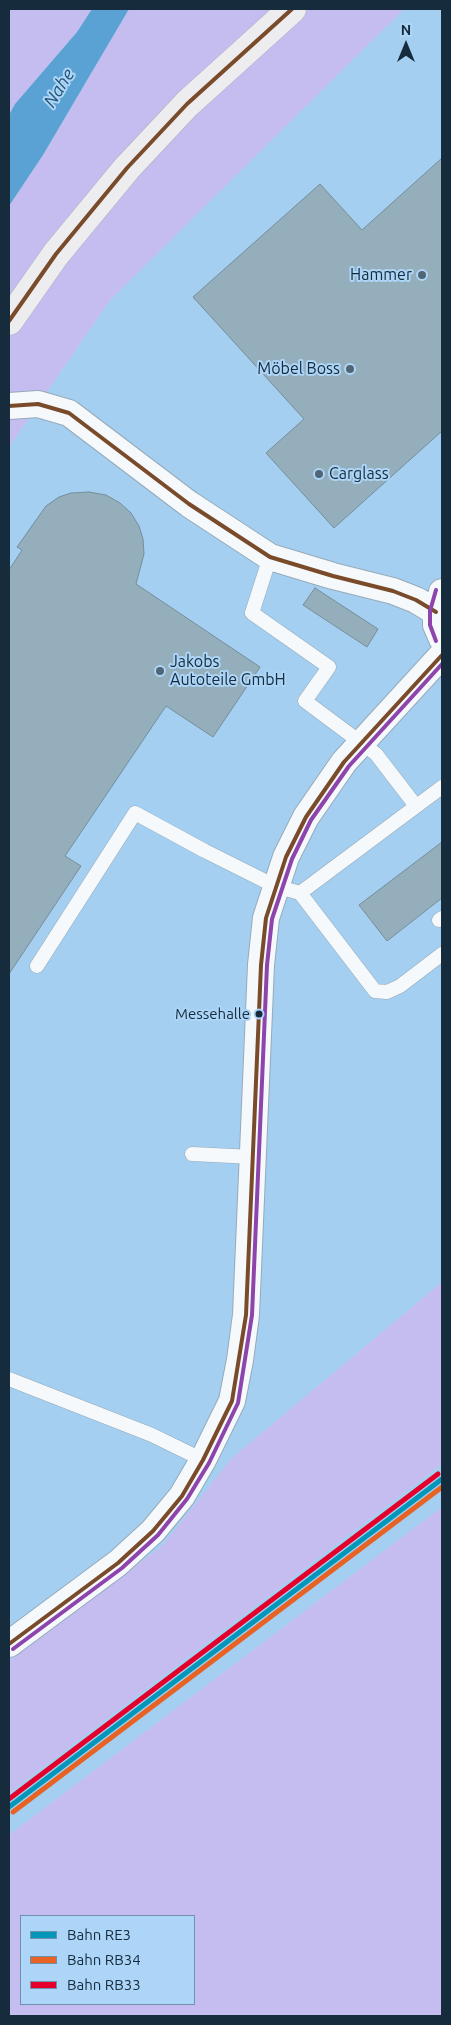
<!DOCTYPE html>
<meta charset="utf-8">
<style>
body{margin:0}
#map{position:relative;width:451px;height:2025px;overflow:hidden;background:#bdd4e6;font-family:Ubuntu,sans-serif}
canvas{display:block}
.frame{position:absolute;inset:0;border:10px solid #162b3b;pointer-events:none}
.legend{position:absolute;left:20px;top:1915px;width:175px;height:90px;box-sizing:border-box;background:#acd5f7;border:1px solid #7091ac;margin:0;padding:6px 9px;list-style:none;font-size:15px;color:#162b3b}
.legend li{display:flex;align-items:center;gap:10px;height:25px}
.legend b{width:25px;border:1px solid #7091ac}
.north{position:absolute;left:381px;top:20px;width:50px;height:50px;-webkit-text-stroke:4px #acd5f7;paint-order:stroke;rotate:0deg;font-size:14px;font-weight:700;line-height:20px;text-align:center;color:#162b3b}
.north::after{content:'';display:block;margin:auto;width:18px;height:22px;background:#162b3b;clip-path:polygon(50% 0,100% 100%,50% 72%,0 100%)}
</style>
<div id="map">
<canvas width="451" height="2025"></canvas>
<div class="frame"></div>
<ul class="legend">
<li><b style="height:6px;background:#0396b8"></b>Bahn RE3</li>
<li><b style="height:6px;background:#e76223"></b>Bahn RB34</li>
<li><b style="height:6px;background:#e4002b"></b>Bahn RB33</li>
</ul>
<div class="north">N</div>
</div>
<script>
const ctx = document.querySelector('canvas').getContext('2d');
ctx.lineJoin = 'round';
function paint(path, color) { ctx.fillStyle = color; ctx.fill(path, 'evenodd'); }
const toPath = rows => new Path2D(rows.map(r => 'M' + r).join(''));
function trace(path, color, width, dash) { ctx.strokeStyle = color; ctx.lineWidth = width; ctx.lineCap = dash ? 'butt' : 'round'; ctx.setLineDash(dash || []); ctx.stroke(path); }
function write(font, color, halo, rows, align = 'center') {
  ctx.font = font + ' Ubuntu,sans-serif'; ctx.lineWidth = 4; ctx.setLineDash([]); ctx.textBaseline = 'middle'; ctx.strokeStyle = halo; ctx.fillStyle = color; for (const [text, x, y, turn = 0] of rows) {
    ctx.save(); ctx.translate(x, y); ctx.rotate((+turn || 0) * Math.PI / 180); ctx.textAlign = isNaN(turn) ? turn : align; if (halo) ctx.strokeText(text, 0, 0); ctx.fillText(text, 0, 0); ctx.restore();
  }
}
const built = toPath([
 [404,9,442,9,442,1282,232,1458,162,1546,9,1661,9,447,110,300],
 [442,1464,442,1507,9,1835,9,1793]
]);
const green = toPath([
 [9,9,92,9,77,32,15,104,9,115],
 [129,9,404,9,110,300,9,447,9,206,43,155],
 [442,1282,442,1464,9,1793,9,1661,162,1546,232,1458],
 [442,1507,442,2016,9,2016,9,1835],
 [21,1916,194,1916,194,2004,21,2004]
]);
const water = toPath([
 [92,9,129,9,43,155,9,206,9,115,15,104,77,32]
]);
const building = toPath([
 [442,158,442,431,334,528,266,453,304,419,193,297,320,184,362,230,442,158],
 [89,492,106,495,120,503,131,513,139,526,143,539,144,554,136,584,260,667,213,737,166,706,65,856,81,866,9,974,9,570,22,550,17,547,46,506,59,497,71,493,89,492],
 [315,588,378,629,367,647,303,605,315,588],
 [442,842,442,898,387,941,359,905,442,842]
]);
const lane = toPath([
 [270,557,252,613,329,667,305,701,376,754,416,806],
 [300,893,375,991,387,992,400,986,442,954],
 [439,920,442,918],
 [37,966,135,813,205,851,275,886,300,893,442,787],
 [192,1154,253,1157],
 [9,1379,152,1435,203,1460]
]);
const street = toPath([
 [9,406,38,404,69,413,189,504,270,557,333,576,393,591,416,600,436,612],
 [442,592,436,612,436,625,442,639],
 [9,1644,118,1563,153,1531,182,1496,203,1460,232,1401,240,1360,246,1315,261,965,266,918,286,857,306,817,344,762,442,655]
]);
const primary = toPath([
 [9,321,56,254,127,168,187,104,292,9]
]);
const bus1 = toPath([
 [9,321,56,254,127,168,187,104,292,9],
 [9,406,38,404,69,413,189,504,270,557,333,576,393,591,416,600,436,612],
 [9,1644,118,1563,153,1531,182,1496,203,1460,232,1401,246,1315,261,965,266,918,286,857,306,817,344,762,442,655]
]);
const bus2 = toPath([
 [436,590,430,611,430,625,436,641],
 [13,1649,122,1568,158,1535,187,1499,209,1463,238,1403,252,1315,267,965,272,919,292,859,311,820,349,766,442,664]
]);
const rail1 = toPath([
 [9,1807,442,1479]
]);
const rail2 = toPath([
 [13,1812,442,1487]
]);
const rail3 = toPath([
 [9,1799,438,1474]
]);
const markers = [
 [422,275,5,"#506677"],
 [350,369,5,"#506677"],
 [319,474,5,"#506677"],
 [160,671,5,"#506677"],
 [259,1014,4.5,"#162b3b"]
];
const busNames = [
 ["Messehalle",250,1014]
];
const poiNames = [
 ["Hammer",412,275],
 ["Möbel Boss",340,369],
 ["Carglass",329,474,"left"],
 ["Jakobs",170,662,"left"],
 ["Autoteile GmbH",170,680,"left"]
];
const waterNames = [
 ["Nahe",59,88,-58]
];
paint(built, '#a4cff1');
paint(green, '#c5bdf0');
paint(water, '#5ba2d4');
paint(building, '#95aebb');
trace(building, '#768e9b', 1);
trace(lane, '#96aab9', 15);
trace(street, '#96aab9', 28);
trace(primary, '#a4b2bc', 29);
trace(lane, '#f5f9fb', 14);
trace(street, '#f5f9fb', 26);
trace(primary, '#edecef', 28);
trace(bus1, '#7a4b2a', 4);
trace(bus2, '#8e44ad', 4);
trace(rail1, '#0396b8', 5);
trace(rail2, '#e76223', 5);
trace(rail3, '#e4002b', 5);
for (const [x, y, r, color] of markers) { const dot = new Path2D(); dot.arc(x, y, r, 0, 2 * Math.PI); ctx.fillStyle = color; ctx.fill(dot); trace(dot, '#acd5f7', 2); }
write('15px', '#162b3b', '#acd5f7', busNames, 'right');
write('16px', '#162b3b', '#acd5f7', poiNames, 'right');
write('italic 18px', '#255375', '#acd5f7', waterNames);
</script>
